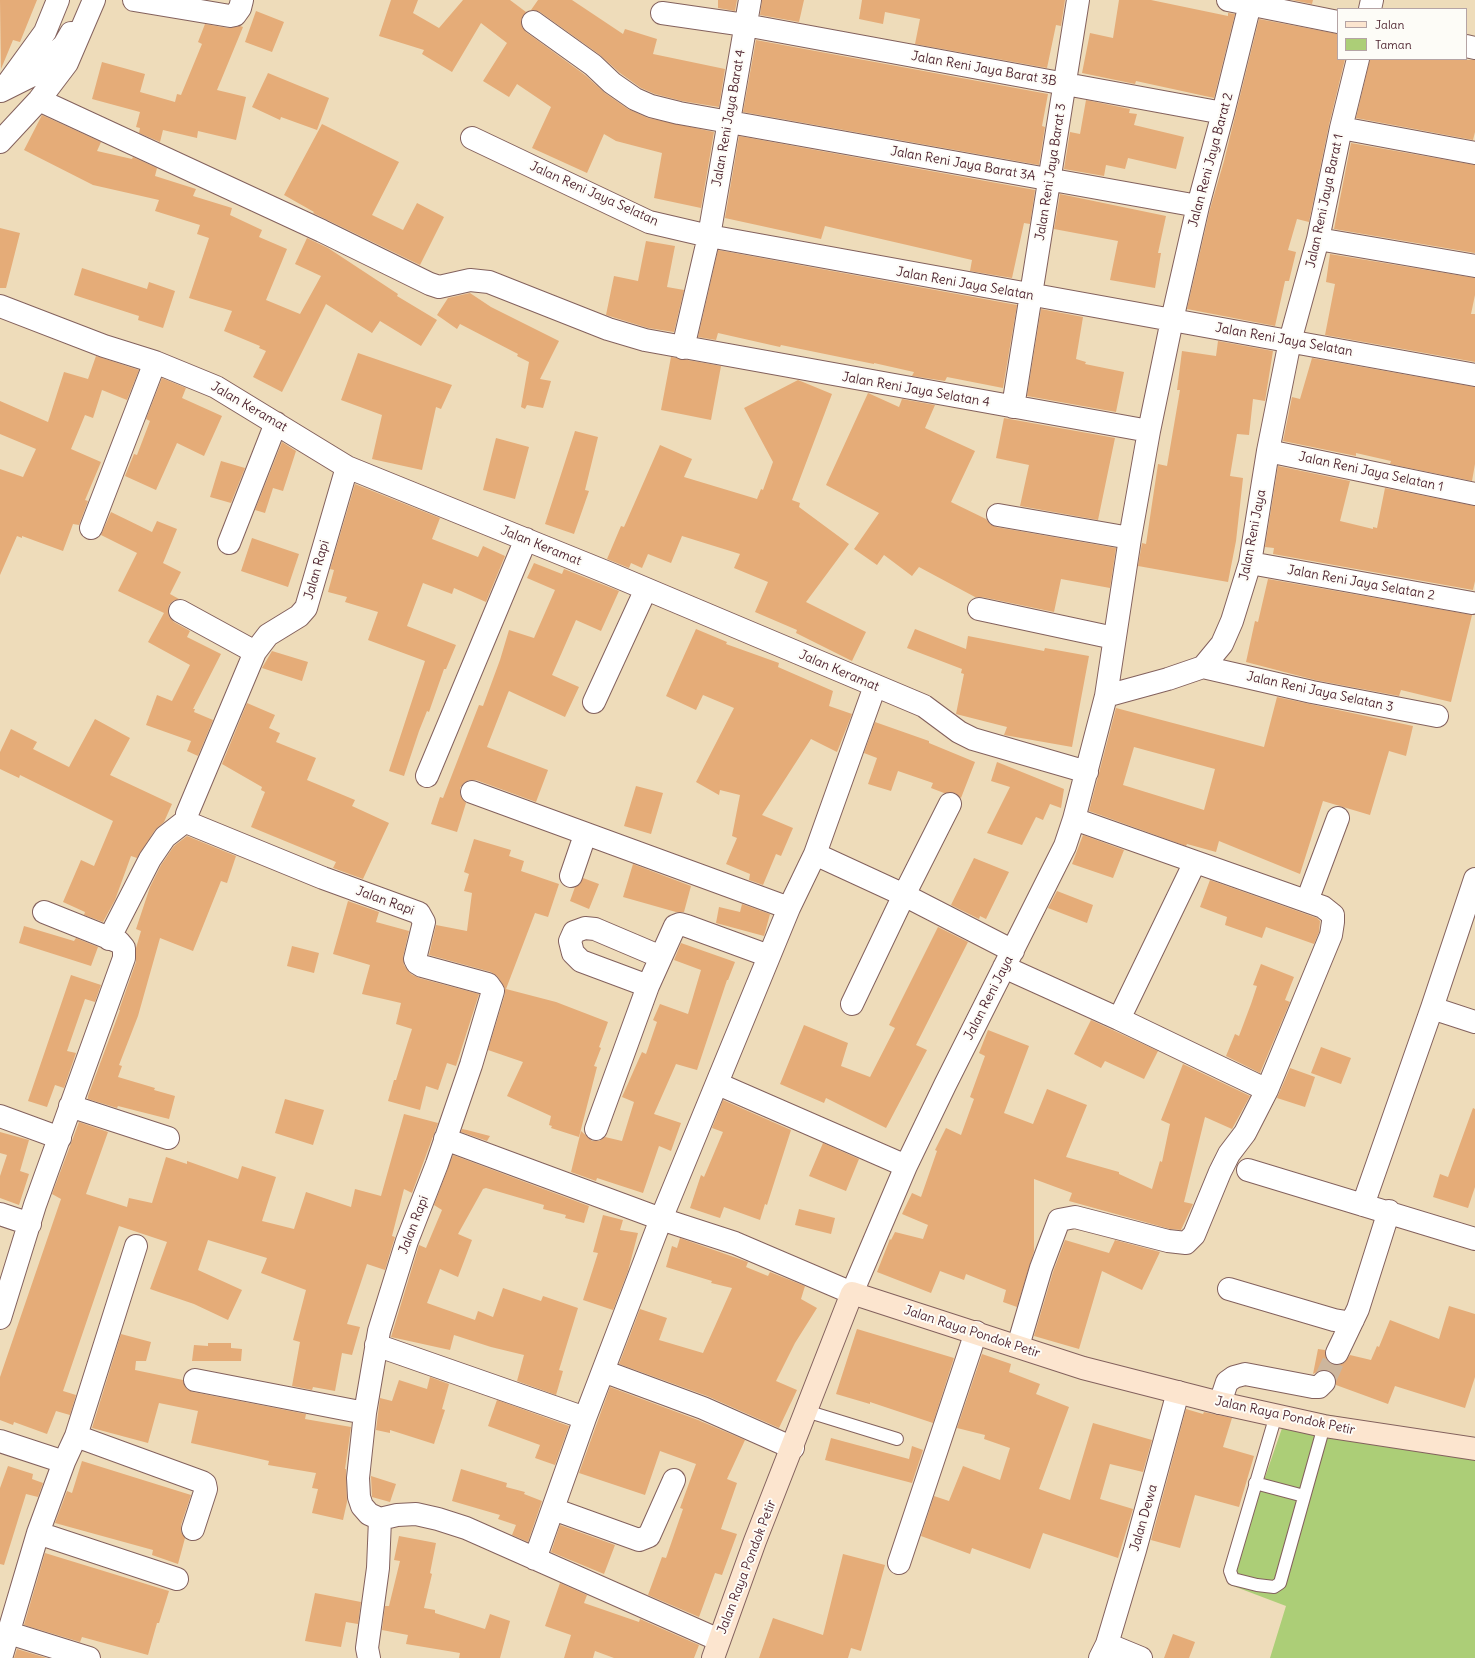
<!DOCTYPE html>
<style>
body{margin:0}
#map{position:relative;width:1475px;height:1658px;overflow:hidden;background:#eedcba;font-family:Delius,sans-serif}
canvas{display:block}
.legend{position:absolute;left:1337px;top:8px;width:130px;height:52px;box-sizing:border-box;background:#fdfcf7;border:1px solid #b5a4a5;margin:0;padding:5px 7px;list-style:none;font-size:12px;color:#4a1f2b}
.legend li{display:flex;align-items:center;gap:8px;height:20px}
.legend b{width:20px;border:1px solid #b5a4a5}
</style>
<div id="map">
<canvas width="1475" height="1658"></canvas>
<ul class="legend">
<li><b style="height:5px;background:#fce5cf"></b>Jalan</li>
<li><b style="height:11px;background:#acce77"></b>Taman</li>
</ul>
</div>
<script>
const ctx = document.querySelector('canvas').getContext('2d');
ctx.lineJoin = 'round';
function paint(path, color) { ctx.fillStyle = color; ctx.fill(path, 'evenodd'); }
const toPath = rows => new Path2D(rows.map(r => 'M' + r).join(''));
function trace(path, color, width, dash) { ctx.strokeStyle = color; ctx.lineWidth = width; ctx.lineCap = dash ? 'butt' : 'round'; ctx.setLineDash(dash || []); ctx.stroke(path); }
function write(font, color, halo, rows, align = 'center') {
  ctx.font = font + ' Delius,sans-serif'; ctx.lineWidth = 4; ctx.setLineDash([]); ctx.textBaseline = 'middle'; ctx.strokeStyle = halo; ctx.fillStyle = color; for (const [text, x, y, turn = 0] of rows) {
    ctx.save(); ctx.translate(x, y); ctx.rotate((+turn || 0) * Math.PI / 180); ctx.textAlign = isNaN(turn) ? turn : align; if (halo) ctx.strokeText(text, 0, 0); ctx.fillText(text, 0, 0); ctx.restore();
  }
}
const green = toPath([
 [1289,1408,1475,1440,1475,1658,1270,1658,1286,1606,1228,1584]
]);
const building = toPath([
 [0,0,37,0,20,42,13,40,1,69],
 [391,0,418,0,413,13,439,28,463,0,510,0,526,12,521,21,522,27,526,32,585,75,605,93,628,109,648,118,714,132,701,208,654,198,662,153,616,141,604,134,587,173,532,148,551,107,517,84,509,97,483,81,507,43,481,23,452,72,422,54,424,50,379,36],
 [538,0,572,0,623,34,625,29,657,39,653,54,725,69,719,107,682,101,655,94,641,88,620,73,600,55,540,12,531,10],
 [718,0,737,0,735,11,718,8],
 [762,0,804,0,799,22,760,15],
 [862,0,1065,0,1061,26,1056,25,1047,68,915,44,920,19,885,12,883,24,859,19],
 [1119,0,1151,0,1228,16,1228,13,1235,14,1214,98,1136,81,1135,84,1082,73,1090,33,1113,38],
 [1292,0,1313,0,1312,4],
 [256,11,284,22,272,52,245,42],
 [1259,19,1338,34,1338,59,1345,59,1329,125,1309,222,1297,219,1288,250,1296,252,1289,281,1285,281,1275,326,1187,309,1210,209,1224,161],
 [205,24,228,28,240,26,243,27,217,90,246,97,236,140,198,131,197,138,163,130,160,142,139,133,140,128,136,127,140,112,92,99,102,62,145,74,140,92,175,102,177,94,181,95,202,44,198,42],
 [756,40,1048,94,1042,126,1045,127,1039,165,743,112],
 [1370,59,1475,60,1475,132,1473,140,1356,118],
 [268,73,329,98,317,130,281,117,280,120,252,107],
 [1086,100,1130,109,1129,113,1137,114,1134,125,1184,137,1176,169,1128,158,1125,169,1106,165,1104,176,1064,169,1070,132,1080,134],
 [42,115,101,142,97,151,132,159,133,157,157,168,155,176,196,189,193,196,232,208,230,215,262,230,259,237,287,249,266,300,300,314,321,276,295,264,307,238,328,248,398,294,397,296,437,320,421,346,380,321,372,333,326,304,282,392,253,377,266,351,259,348,260,346,224,331,232,311,189,298,209,238,197,234,200,225,155,211,159,200,93,185,24,150],
 [322,124,399,162,372,215,403,230,417,203,444,217,420,265,313,213,314,212,284,195],
 [739,136,1035,190,1030,224,1024,223,1012,278,970,271,972,260,825,226,821,239,725,218],
 [1351,143,1475,165,1475,253,1334,229],
 [1060,194,1166,216,1158,253,1161,253,1155,288,1110,280,1118,241,1054,229],
 [0,228,20,233,6,288,0,288],
 [646,241,675,246,667,287,684,290,674,332,648,328,606,315,614,276,638,281],
 [718,250,1017,305,1003,388,947,377,945,381,912,376,914,372,874,363,874,364,781,345,780,347,718,333,716,340,698,337],
 [1330,254,1475,278,1475,295,1471,314,1475,314,1475,362,1325,335,1335,284,1326,282],
 [82,268,147,289,149,282,175,291,163,328,138,320,139,316,74,295],
 [470,293,491,307,559,341,540,379,551,381,543,408,527,405,525,409,521,407,529,362,517,356,518,354,460,324,457,329,437,315,448,298],
 [1041,309,1083,317,1076,359,1086,362,1085,364,1124,372,1116,412,1027,396],
 [1218,341,1273,351,1265,401,1253,399,1249,435,1237,434,1230,476,1243,478,1236,541,1228,582,1138,566,1142,543,1146,544,1158,464,1167,466,1180,390,1177,390,1182,351,1216,356],
 [358,353,452,385,441,409,436,407,422,470,372,459,382,415,341,400],
 [96,356,139,370,127,400,102,390,93,418,85,415,71,449,101,462,85,500,88,501,79,525,73,524,63,551,22,536,22,538,17,536,0,575,0,469,23,477,36,449,0,434,0,401,48,422,64,372,88,379],
 [671,357,721,366,711,420,661,410],
 [1312,358,1475,387,1475,464,1472,481,1390,464,1391,461,1356,453,1356,456,1283,441,1292,397,1300,399],
 [162,378,186,388,182,398,222,416,204,456,177,443,156,490,125,476,134,454,137,455,150,421,146,419],
 [798,380,832,394,792,500,800,503,799,507,849,544,806,602,866,632,852,661,796,633,797,630,755,612,768,582,734,568,740,554,682,536,671,563,648,554,642,568,631,563,629,568,607,559,621,526,624,527,660,445,692,459,684,477,757,499,761,489,763,490,773,462,744,408],
 [868,393,899,407,902,399,935,405,925,428,975,451,951,502,986,519,990,524,996,527,1116,548,1110,588,1061,579,1054,612,982,597,975,597,919,567,912,576,884,555,877,565,854,549,879,513,826,485],
 [1004,418,1115,438,1098,520,1020,506,1029,465,996,458],
 [575,431,598,437,585,490,589,491,574,534,545,524],
 [496,438,529,447,515,499,483,490],
 [282,442,296,451,283,491,273,488,265,513,255,510],
 [221,461,245,468,231,503,210,497],
 [1278,466,1350,481,1340,521,1373,529,1373,527,1377,528,1385,488,1475,506,1475,581,1473,590,1273,554,1274,548,1265,547],
 [355,484,440,518,432,539,478,557,483,546,505,556,486,602,454,588,452,594,423,583,407,626,456,645,446,669,444,669,429,712,427,711,419,731,404,776,389,771,425,661,368,640,378,612,345,602,347,597,328,592,334,570,330,569],
 [111,512,152,532,157,521,177,529,163,563,181,572,170,594,179,599,173,601,169,605,168,611,169,617,174,622,190,631,187,637,221,654,193,709,195,709,194,712,213,720,198,756,187,751,191,741,146,725,157,695,172,701,190,665,148,642,164,613,118,591,137,553,101,535],
 [252,538,299,554,288,587,241,571],
 [534,563,562,574,564,569,619,591,601,631,576,620,552,675,579,687,565,717,509,691,508,693,487,747,548,770,536,802,476,780,469,780,464,783,460,788,460,795,466,803,457,832,431,824,440,797,443,798,479,705,483,706,500,660,509,630,534,638,555,590,527,578],
 [1268,579,1472,615,1451,702,1401,690,1399,696,1315,680,1246,662,1255,621,1258,622],
 [696,629,727,642,726,644,779,663,778,667,833,691,829,706,852,714,837,752,811,739,762,815,793,828,781,856,776,854,763,885,749,880,750,874,726,864,737,838,732,836,740,795,720,790,719,795,696,782,734,708,703,695,696,710,666,696],
 [915,629,966,649,968,636,1044,651,1045,648,1089,656,1072,747,1004,735,1007,727,956,714,964,674,961,673,962,669,907,648],
 [272,651,308,662,302,681,262,668],
 [1277,697,1413,726,1406,756,1389,751,1370,815,1323,801,1300,874,1219,841,1216,852,1187,844,1186,846,1089,811,1116,708,1264,747],
 [1134,747,1215,769,1204,810,1123,785],
 [247,703,275,715,269,728,280,733,276,742,316,758,307,780,355,800,352,806,389,823,363,879,333,868,336,862,251,827,265,792,261,790,262,787,222,764],
 [95,719,130,738,110,775,172,804,164,822,155,830,137,858,131,856,115,900,103,922,84,915,85,912,63,902,81,860,94,866,113,821,20,775,19,778,0,769,0,752,11,729,37,742,33,749,69,767],
 [875,722,929,741,929,743,975,762,961,798,955,793,944,793,931,788,933,783,898,771,891,791,868,784,877,758,864,753],
 [997,762,1064,789,1061,808,1050,804,1043,820,1036,817,1022,845,987,833,1010,787,991,781],
 [636,786,663,793,651,834,624,826],
 [1083,835,1124,850,1113,878,1072,864],
 [187,836,236,856,227,883,221,881,193,951,160,938,138,1016,119,1065,122,1066,118,1077,155,1088,154,1090,175,1096,169,1119,118,1106,117,1108,88,1099,88,1096,120,1010,119,1010,136,962,136,948,141,931,136,929,150,887,161,865,174,846],
 [474,839,511,850,509,856,524,861,521,871,559,884,548,917,535,913,506,989,556,1002,608,1022,599,1047,601,1048,594,1066,597,1067,579,1137,551,1128,552,1126,549,1125,551,1116,507,1096,523,1062,488,1050,505,994,505,989,498,977,491,972,429,955,436,925,467,931,472,893,464,891,469,874,464,872],
 [974,858,1009,872,986,919,980,916,979,919,951,905],
 [633,864,691,886,684,912,676,912,623,897],
 [583,878,599,884,589,909,570,901,575,887,579,885],
 [1210,880,1317,918,1320,921,1319,932,1314,944,1266,927,1262,938,1225,925,1227,917,1200,907],
 [1057,891,1093,905,1087,923,1048,908],
 [348,901,379,912,376,922,409,931,403,957,404,965,411,974,419,978,479,994,456,1066,447,1063,438,1090,426,1086,420,1110,388,1101,394,1080,396,1080,412,1029,396,1024,401,1003,362,994,370,965,333,954],
 [742,904,770,914,764,936,716,923,719,907,740,912],
 [24,926,74,941,76,938,98,947,91,966,19,943],
 [938,927,968,942,916,1045,927,1050,886,1128,826,1098,824,1103,780,1084,804,1025,848,1043,841,1066,870,1077,895,1028,889,1025],
 [681,943,735,962,728,980,727,980,697,1070,676,1064,654,1114,681,1123,671,1151,659,1146,643,1193,597,1178,596,1181,571,1172,581,1131,592,1141,599,1141,605,1137,622,1141,634,1102,622,1097,642,1052,646,1054,657,1022,653,1020,660,1004,688,1014,701,970,674,960],
 [292,946,319,953,314,973,287,966],
 [1261,964,1294,977,1285,1000,1290,1002,1260,1073,1226,1056,1235,1034,1239,1036,1251,1004,1257,986,1253,985],
 [71,975,101,985,95,1002,85,999,67,1051,76,1053,64,1088,55,1085,47,1107,28,1101],
 [1091,1020,1158,1051,1144,1079,1105,1061,1101,1068,1074,1054],
 [988,1030,1029,1046,1004,1113,1033,1124,1047,1089,1087,1105,1066,1157,1119,1172,1119,1174,1152,1189,1160,1161,1162,1162,1170,1124,1161,1120,1183,1064,1250,1096,1232,1129,1205,1117,1184,1202,1193,1204,1181,1230,1170,1229,1069,1201,1072,1193,1034,1179,1034,1251,1017,1307,1003,1302,1006,1290,966,1274,964,1280,940,1271,931,1293,877,1272,890,1239,891,1240,895,1232,923,1239,928,1225,902,1214,912,1193,921,1197,937,1151,935,1150,946,1128,961,1135,974,1099,970,1097,985,1056,979,1053],
 [1321,1047,1351,1058,1341,1084,1311,1073],
 [1290,1068,1315,1077,1305,1107,1277,1098],
 [285,1099,324,1110,313,1145,275,1133],
 [723,1100,791,1130,767,1205,765,1204,760,1220,724,1207,720,1218,690,1208,701,1175,704,1177,723,1132,712,1128],
 [1473,1108,1475,1109,1475,1187,1468,1208,1433,1197,1440,1174,1448,1177],
 [404,1114,438,1123,412,1193,404,1189,392,1236,395,1237,385,1270,367,1264,347,1324,360,1327,352,1355,342,1353,335,1391,313,1387,312,1390,292,1386,300,1342,293,1340,306,1290,261,1273,267,1258,208,1240,198,1270,242,1290,228,1320,194,1304,150,1289,167,1242,119,1226,63,1391,76,1395,70,1415,56,1411,47,1434,14,1422,13,1425,0,1420,0,1377,61,1199,52,1194,79,1122,108,1132,86,1194,127,1207,129,1198,152,1203,166,1157,187,1164,187,1161,238,1179,242,1166,276,1177,262,1221,294,1229,306,1192,351,1207,355,1189,381,1196],
 [462,1129,467,1130,490,1136,487,1141,461,1132],
 [0,1132,29,1140,20,1171,29,1174,19,1205,0,1198,0,1176,7,1155,0,1153],
 [823,1143,859,1159,846,1191,809,1176],
 [453,1155,589,1206,584,1223,565,1218,566,1215,543,1209,544,1205,486,1188,483,1189,458,1234,472,1240,458,1277,440,1269,427,1303,475,1320,478,1311,493,1317,503,1288,541,1301,543,1296,578,1308,559,1370,563,1371,556,1395,517,1381,524,1355,491,1347,454,1335,450,1350,391,1337,419,1245,426,1248,442,1210,434,1205],
 [799,1209,835,1218,831,1234,795,1225],
 [603,1215,623,1220,620,1230,638,1233,628,1271,613,1310,583,1300,598,1253,593,1252],
 [680,1238,748,1262,746,1267,768,1276,770,1272,805,1286,801,1299,817,1308,795,1343,776,1381,797,1390,779,1428,707,1396,619,1364,640,1309,667,1318,659,1340,703,1353,732,1288,711,1283,712,1281,666,1267,672,1246,677,1248],
 [1065,1240,1109,1253,1115,1240,1160,1252,1142,1290,1102,1271,1079,1349,1034,1336,1053,1272],
 [1449,1306,1475,1314,1475,1377,1465,1408,1395,1386,1388,1404,1336,1385,1336,1379,1333,1373,1328,1370,1321,1370,1313,1374,1318,1349,1325,1350,1327,1360,1332,1364,1338,1365,1344,1363,1350,1355,1371,1360,1377,1346,1379,1347,1390,1320,1439,1339],
 [857,1329,954,1358,933,1423,870,1402,870,1404,836,1394],
 [121,1334,151,1342,146,1361,136,1361,135,1370,183,1380,187,1389,193,1392,306,1414,305,1419,351,1427,345,1469,346,1469,347,1502,343,1520,312,1513,318,1489,312,1488,316,1473,268,1465,269,1461,191,1443,198,1411,159,1403,148,1443,92,1428],
 [208,1343,231,1343,231,1348,242,1349,241,1361,192,1361,194,1345,208,1346],
 [982,1354,1011,1364,1009,1372,1040,1384,1036,1394,1069,1407,1039,1489,1070,1500,1093,1423,1152,1440,1143,1472,1110,1464,1100,1499,1133,1509,1118,1558,1043,1533,1030,1569,972,1548,970,1554,921,1536,934,1496,949,1501,963,1466,1000,1480,1010,1448,984,1439,985,1435,957,1428],
 [430,1377,449,1384,442,1409,445,1410,434,1444,390,1430,390,1433,376,1430,380,1398,392,1401,399,1380,427,1389],
 [610,1387,698,1420,745,1440,727,1479,737,1483,721,1529,737,1534,722,1575,715,1573,699,1617,648,1595,662,1557,666,1558,683,1509,680,1508,696,1464,660,1451,645,1495,579,1473],
 [497,1400,569,1426,555,1465,535,1458,540,1445,488,1426],
 [1186,1409,1203,1414,1204,1412,1232,1418,1223,1447,1254,1456,1239,1507,1195,1495,1180,1548,1151,1540],
 [831,1438,909,1459,912,1446,923,1450,912,1483,825,1460],
 [82,1461,191,1495,181,1525,181,1532,185,1538,178,1564,152,1555,153,1550,55,1523,67,1491,72,1493],
 [8,1466,33,1474,32,1479,43,1483,38,1497,26,1494,4,1565,0,1564,0,1488],
 [461,1469,507,1483,506,1487,525,1492,524,1494,542,1501,528,1542,512,1535,516,1525,498,1519,500,1515,452,1501],
 [371,1476,396,1484,390,1502,372,1497],
 [560,1525,615,1545,604,1574,551,1552],
 [399,1536,436,1543,430,1573,432,1574,424,1608,435,1610,435,1613,485,1629,490,1614,510,1621,500,1658,459,1658,460,1653,406,1644,408,1635,382,1630,385,1606,389,1606,400,1561,394,1560],
 [45,1553,169,1591,159,1623,157,1623,148,1655,82,1637,80,1642,24,1625],
 [843,1554,885,1565,861,1651,851,1648,848,1658,759,1658,773,1618,823,1635],
 [560,1583,587,1595,584,1603,639,1622,640,1619,699,1645,694,1658,614,1658,595,1651,593,1658,564,1658,571,1635,545,1626],
 [315,1593,361,1602,358,1624,346,1622,341,1647,305,1641],
 [1173,1634,1195,1642,1189,1658,1164,1658],
 [17,1649,47,1658,14,1658]
]);
const streetTunnel = toPath([
 [1324,1382,1337,1353]
]);
const lane = toPath([
 [806,1411,897,1439],
 [1276,1415,1230,1571,1233,1579,1257,1585,1274,1587,1280,1583,1324,1426],
 [1255,1483,1304,1496]
]);
const street = toPath([
 [134,0,230,16,235,15,240,8,242,0],
 [1228,0,1338,22],
 [1251,0,1223,113,1198,206,1172,320,1149,431,1130,538,1106,696,1168,679,1203,667,1222,644,1232,621,1250,563,1268,451,1290,341,1318,239,1341,128,1358,59],
 [1370,9,1372,0],
 [662,13,745,25,1223,113],
 [533,22,593,65,612,83,635,99,651,106,679,113,1198,206],
 [1466,46,1475,48],
 [5,87,45,32,58,0],
 [1,91,31,76,64,45,71,33],
 [39,100,322,231,430,284,439,287,470,280,489,282,608,329,645,340,1149,431],
 [1341,128,1475,153],
 [472,138,649,222,709,236,1475,375],
 [0,142,39,100,67,63,94,0],
 [1318,239,1475,266],
 [0,306,104,346,155,362,216,387,347,467,606,572,924,706,959,732,973,739,1087,772],
 [683,348,709,236,750,0],
 [1013,407,1078,0],
 [1268,451,1475,494],
 [347,467,306,608,299,616,268,635,255,652,187,814,188,819,191,824,323,878,419,913,424,922,415,959,417,963,422,966,488,984,493,991,471,1065,437,1164,407,1241,379,1331,365,1413,358,1478,359,1497,362,1506,369,1514,380,1519],
 [998,515,1130,538],
 [91,528,155,362],
 [229,543,276,423],
 [1250,563,1472,603],
 [979,609,1114,638],
 [180,611,255,652],
 [1203,667,1312,692,1437,716],
 [594,702,646,589],
 [427,776,526,539],
 [472,792,789,908],
 [815,854,904,895,1013,951],
 [571,876,585,835],
 [1307,901,1338,818],
 [109,939,150,859,165,837,188,819],
 [1004,967,1119,1019,1267,1090],
 [648,986,581,961,573,953,570,941,574,932,585,928,595,929,661,957],
 [852,1004,904,895,950,804],
 [1432,1008,1475,1022],
 [1119,1019,1195,862],
 [718,1084,906,1166],
 [70,1106,168,1138],
 [0,1116,60,1138],
 [596,1129,648,986,675,926,680,924,687,926,769,956],
 [445,1139,661,1219,735,1243,852,1293,906,1166,945,1085,1065,846,1074,819,1106,696],
 [1248,1170,1475,1239],
 [1363,1205,1432,1008,1475,879],
 [0,1214,30,1224],
 [1229,1289,1334,1320,1346,1322,1353,1320],
 [0,1318,35,1205,124,958,124,948,119,942,44,912],
 [376,1345,585,1418],
 [1018,1346,1041,1268,1059,1220,1075,1217,1168,1241,1186,1243,1194,1235,1220,1172,1229,1154,1245,1133,1267,1090,1331,935,1333,922,1333,915,1323,907,1074,819],
 [1337,1353,1358,1309,1389,1211],
 [603,1371,703,1408,793,1448],
 [195,1380,365,1413],
 [1220,1403,1227,1382,1234,1377,1245,1374,1313,1387,1319,1387,1324,1382],
 [76,1436,202,1482,205,1484,206,1489,193,1529],
 [0,1441,64,1462],
 [553,1509,639,1540,649,1536,674,1480],
 [38,1533,177,1579],
 [535,1559,585,1418,661,1219,789,908,815,854,875,686],
 [899,1563,976,1332],
 [9,1633,89,1658],
 [1107,1644,1141,1658],
 [1,1658,38,1533,64,1462,76,1436,136,1246],
 [369,1658,367,1648,378,1568,380,1519,397,1515,416,1514,438,1519,466,1528,719,1640],
 [1100,1658,1107,1644,1135,1550,1178,1392]
]);
const secondary = toPath([
 [713,1658,755,1541,852,1293,1083,1368,1220,1403,1324,1426,1475,1449]
]);
const streetNames = [
 ["Jalan Reni Jaya Barat 3B",984,69,10],
 ["Jalan Reni Jaya Barat 4",729,118,-80],
 ["Jalan Reni Jaya Barat 2",1211,160,-75],
 ["Jalan Reni Jaya Barat 3A",963,164,10],
 ["Jalan Reni Jaya Barat 3",1051,172,-81],
 ["Jalan Reni Jaya Selatan",594,194,24],
 ["Jalan Reni Jaya Barat 1",1325,201,-78],
 ["Jalan Reni Jaya Selatan",965,284,10],
 ["Jalan Reni Jaya Selatan",1284,340,10],
 ["Jalan Reni Jaya Selatan 4",916,390,10],
 ["Jalan Keramat",249,407,30],
 ["Jalan Reni Jaya Selatan 1",1371,472,12],
 ["Jalan Reni Jaya",1253,535,-79],
 ["Jalan Keramat",541,546,22],
 ["Jalan Rapi",317,570,-74],
 ["Jalan Reni Jaya Selatan 2",1361,583,10],
 ["Jalan Keramat",839,671,23],
 ["Jalan Reni Jaya Selatan 3",1320,692,12],
 ["Jalan Rapi",385,901,20],
 ["Jalan Reni Jaya",989,998,-63],
 ["Jalan Rapi",414,1225,-69],
 ["Jalan Raya Pondok Petir",972,1332,18],
 ["Jalan Raya Pondok Petir",1285,1416,12],
 ["Jalan Dewa",1144,1518,-74],
 ["Jalan Raya Pondok Petir",747,1567,-69]
];
paint(green, '#acce77');
paint(building, '#e5ac78');
trace(streetTunnel, '#cdb69d', 22, [22, 11]);
trace(lane, '#83615d', 14);
trace(street, '#83615d', 24);
trace(secondary, '#83615d', 24);
trace(lane, '#fff', 12);
trace(street, '#fff', 22);
trace(secondary, '#fce5cf', 22);
write('13px', '#4a1f2b', '#fdfcf7', streetNames);
</script>
